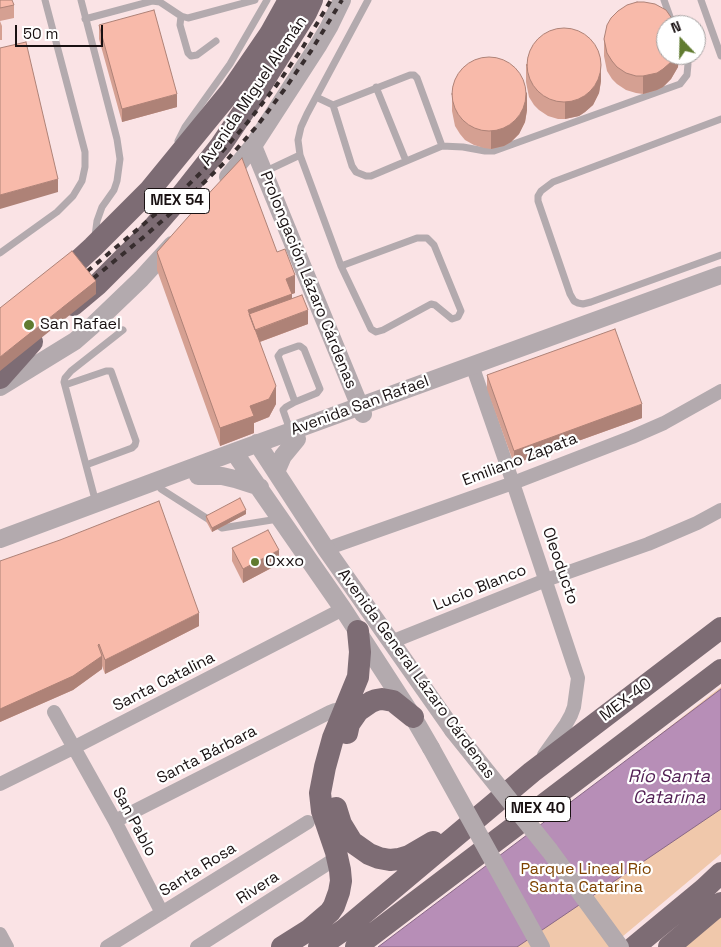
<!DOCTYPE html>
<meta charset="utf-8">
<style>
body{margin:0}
#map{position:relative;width:721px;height:947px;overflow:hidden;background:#fae3e5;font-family:"Space Grotesk",sans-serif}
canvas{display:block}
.north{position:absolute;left:656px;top:15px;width:50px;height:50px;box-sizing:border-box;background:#fff;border:1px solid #a3a0a0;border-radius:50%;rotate:339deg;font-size:14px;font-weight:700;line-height:20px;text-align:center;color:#191112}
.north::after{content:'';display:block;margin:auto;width:18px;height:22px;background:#607b30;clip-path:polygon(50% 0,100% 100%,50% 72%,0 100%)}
.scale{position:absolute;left:15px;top:25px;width:88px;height:22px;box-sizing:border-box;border:2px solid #191112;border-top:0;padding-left:6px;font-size:15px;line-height:18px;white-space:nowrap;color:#191112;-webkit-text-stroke:4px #fff;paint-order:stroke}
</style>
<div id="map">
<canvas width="721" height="947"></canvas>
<div class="north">N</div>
<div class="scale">50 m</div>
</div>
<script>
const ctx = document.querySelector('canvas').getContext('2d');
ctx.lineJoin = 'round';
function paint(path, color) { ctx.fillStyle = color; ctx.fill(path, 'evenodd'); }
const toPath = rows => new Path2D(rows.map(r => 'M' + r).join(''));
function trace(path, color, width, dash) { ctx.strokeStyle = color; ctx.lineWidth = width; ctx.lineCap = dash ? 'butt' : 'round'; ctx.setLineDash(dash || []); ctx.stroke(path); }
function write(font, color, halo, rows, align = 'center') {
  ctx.font = font + ' "Space Grotesk",sans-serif'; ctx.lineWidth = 4.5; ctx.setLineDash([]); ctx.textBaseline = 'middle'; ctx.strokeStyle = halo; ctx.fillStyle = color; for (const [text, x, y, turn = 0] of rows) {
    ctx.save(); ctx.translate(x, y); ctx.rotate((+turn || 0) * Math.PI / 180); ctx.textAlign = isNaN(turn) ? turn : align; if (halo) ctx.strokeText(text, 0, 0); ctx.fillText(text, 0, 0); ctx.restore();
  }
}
const green = toPath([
 [721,687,721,854,610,947,386,947],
 [721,901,721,947,668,947]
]);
const water = toPath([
 [721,689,721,809,517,947,378,947,721,689]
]);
const service = toPath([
 [81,0,117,139,120,159,117,181,114,190,102,207,97,221,95,236],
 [664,0,673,25],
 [701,0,721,56],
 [181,16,180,25,188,53,191,56,197,55,216,41],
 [85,19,152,1,160,2,181,16,188,18,255,0],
 [376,87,406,161],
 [316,97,333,105,352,166,356,172,366,176,371,176,442,146,463,147,485,151,494,151,680,84,687,75,688,64,684,55],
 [333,105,410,75,414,75,417,78,442,146],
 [721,119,553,182,541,191,538,196,538,201,570,294,574,301,578,303,583,304,591,302,721,255],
 [178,141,185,127,230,64,267,0],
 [264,172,300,155],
 [0,253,57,212,73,196,82,181,85,167,85,152,45,0],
 [341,266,417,238,427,238,434,245,461,311,458,317,452,319,435,305,431,304,383,330,376,332,371,329,341,266,300,155,298,140,301,127,307,114,368,0],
 [65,385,106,371,111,371,136,441,135,445,132,448,86,465],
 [290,430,283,410,286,407,295,402,278,356,281,352,298,346,300,346,304,349,320,389,317,393,295,402],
 [161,489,222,528,278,519],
 [96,503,64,382,65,378,71,371,123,330]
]);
const minor = toPath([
 [472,365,513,483,578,678,574,707,571,715,566,724,544,755],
 [326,549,513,483,632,437,664,423,721,391],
 [391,642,546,580,648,544,697,523,721,510],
 [54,712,115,821,162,913],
 [0,784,73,748,343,609],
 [115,821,330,712,335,710,343,712,347,717],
 [0,934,7,947],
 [107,947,308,822],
 [197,947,338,857]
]);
const tertiary = toPath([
 [253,146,363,414],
 [228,177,253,146,319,44,329,27,342,0],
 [0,387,75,341,91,327,141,279,172,245],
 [257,443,326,549,453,730],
 [234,452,343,609,413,717,431,748],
 [276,472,283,456,297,439],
 [198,476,222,476,235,479,260,487],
 [0,539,234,452,721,275]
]);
const trunk = toPath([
 [56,281,93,247,150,190,231,91,270,34,289,0],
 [73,305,98,284,146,236,180,197,221,145,258,90,306,13,312,0],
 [0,378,32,342],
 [347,733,349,724,358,711,371,702,376,700,382,699,393,701,413,717],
 [336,808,341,824,352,842,369,854,379,858,390,860,399,859,409,856,433,842],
 [282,947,309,930,330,912,334,906,339,892,341,881,340,870,336,852,322,811,320,793,325,767,333,738,358,677,360,652,358,631],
 [319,947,345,929,532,772,721,628],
 [356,947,721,670],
 [634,947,704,889,721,873],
 [669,947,721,903]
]);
const rail = toPath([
 [78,279,138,229,181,192,218,156,247,123,276,86,303,47,331,0],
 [84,286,146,235,188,198,226,161,257,126,284,90,311,51,342,0]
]);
const tertiaryBridge = toPath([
 [453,730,550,851,620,947],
 [431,748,541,947]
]);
const wall = toPath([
 [0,0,14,5,14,18,0,21,2,26,2,40,0,40],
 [99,25,177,107,122,122,99,39],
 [604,39,679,55,678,67,671,79,663,87,657,90,643,94,636,93,626,90,617,84,612,79,607,71,604,56],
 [526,64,601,81,599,93,593,105,585,112,579,116,565,119,558,119,548,116,539,110,534,105,529,97,526,82],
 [452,94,527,110,525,122,519,134,511,142,504,146,491,149,484,148,474,145,465,140,460,134,455,126,452,111],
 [157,252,277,252,295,293,292,294,292,298,308,324,260,342,276,404,269,417,254,423,254,433,220,446,157,270],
 [487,375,642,418,514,464,487,389],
 [246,514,212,532,206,521,206,516],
 [232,548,279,564,243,583,232,561],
 [0,561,199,626,105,674,102,666,102,669,73,690,0,722]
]);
const shadedWall = toPath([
 [675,55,679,55,678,67,671,79,663,87,657,90,643,94,643,76],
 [601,63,601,81,599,93,593,105,585,112,579,116,565,119,565,102],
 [527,92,527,110,525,122,519,134,511,142,504,146,491,149,491,131],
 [177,94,177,107,122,122,122,109],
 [58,179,58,192,0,209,0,195],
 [295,275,295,293,292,294,292,311,252,326,248,310,286,279],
 [96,281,96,294,0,371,0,357],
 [308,310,308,324,254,344,254,331],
 [276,386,276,404,269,417,254,423,254,433,220,446,220,428],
 [642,404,642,418,514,464,514,451],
 [246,510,246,514,212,532,212,528],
 [279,550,279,564,243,583,243,569],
 [199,613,199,626,105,674,105,660],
 [102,656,102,669,73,690,0,722,0,709]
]);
const building = toPath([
 [0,0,12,0,14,5,0,8,0,0],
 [637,2,644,2,655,4,666,10,675,23,676,25,666,25,666,55,675,55,671,62,663,69,657,73,643,76,636,76,626,73,617,67,612,61,607,53,604,39,607,25,611,18,618,11,627,5,637,2],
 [154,10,177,94,122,109,99,25,154,10],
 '527 65a37 37 0 1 1 74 0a37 37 0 1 1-74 0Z',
 [26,42,58,179,0,195,0,48,26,42],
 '452 94a37 37 0 1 1 74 0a37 37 0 1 1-74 0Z',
 [242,158,277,252,285,249,295,275,286,279,292,294,248,310,276,386,269,399,250,406,254,416,220,428,157,252,212,190,242,158],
 [72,251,96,281,0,357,0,308,72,251],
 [302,295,308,310,255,330,249,314,302,295],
 [615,329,642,404,514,451,487,375,615,329],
 [240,498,246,510,212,528,206,516,240,498],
 [159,501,199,613,105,660,99,644,98,645,102,656,73,676,0,709,0,561,60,540,159,501],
 [268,530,279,550,243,569,232,548,268,530]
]);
const markers = [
 [29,325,6,"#607b30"],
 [255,562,5,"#607b30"]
];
const shields = [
 [177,201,65],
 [538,809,65]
];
const shieldNames = [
 ["MEX 54",177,201],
 ["MEX 40",538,809]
];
const streetNames = [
 ["Avenida Miguel Alemán",254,91,-56],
 ["Prolongación Lázaro Cárdenas",308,280,68],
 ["Avenida San Rafael",360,406,-20],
 ["Emiliano Zapata",520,460,-21],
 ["Oleoducto",560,566,71],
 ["Lucio Blanco",480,588,-22],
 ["Avenida General Lázaro Cárdenas",416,674,54],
 ["Santa Catalina",164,682,-27],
 ["MEX-40",626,700,-37],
 ["Santa Bárbara",207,755,-27],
 ["San Pablo",134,822,62],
 ["Santa Rosa",198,870,-32],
 ["Rivera",258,888,-33]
];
const poiNames = [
 ["San Rafael",40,325],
 ["Oxxo",265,562]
];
const parkNames = [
 ["Parque Lineal Río",586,870],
 ["Santa Catarina",586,888]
];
const waterNames = [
 ["Río Santa",669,777],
 ["Catarina",669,798]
];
paint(green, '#f0c8ab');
paint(water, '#b78eb7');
trace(water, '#886886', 1);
trace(service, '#b3aaae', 7);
trace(minor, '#b3aaae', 14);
trace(tertiary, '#b3aaae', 18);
trace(trunk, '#7d6c74', 22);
trace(rail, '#372d2e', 4, [6, 6]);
trace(tertiaryBridge, '#b3aaae', 18);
paint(wall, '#d5a092');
paint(shadedWall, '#ae8277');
paint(building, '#f8baaa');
trace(building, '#ae8277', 1);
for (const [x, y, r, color] of markers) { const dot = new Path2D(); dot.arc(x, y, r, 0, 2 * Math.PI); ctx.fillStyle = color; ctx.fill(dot); trace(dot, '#fff', 2); }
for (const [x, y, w] of shields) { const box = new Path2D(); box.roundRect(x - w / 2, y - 12.5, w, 25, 4); ctx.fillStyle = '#fff'; ctx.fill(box); trace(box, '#191112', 1); }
write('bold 15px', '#191112', null, shieldNames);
write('16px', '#191112', '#fff', streetNames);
write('16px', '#191112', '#fff', poiNames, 'left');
write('16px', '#7e4201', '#fff', parkNames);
write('italic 18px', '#521f54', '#fff', waterNames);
</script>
